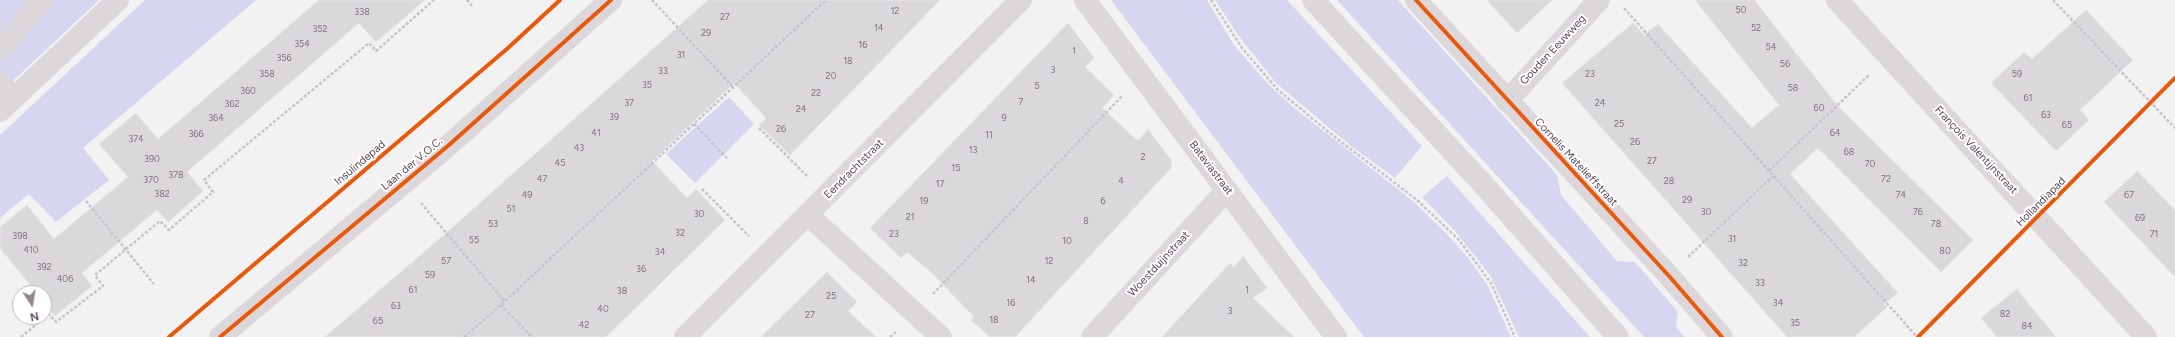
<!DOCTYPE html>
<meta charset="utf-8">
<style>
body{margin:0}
#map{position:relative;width:2175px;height:337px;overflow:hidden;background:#f2f2f2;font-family:Figtree,sans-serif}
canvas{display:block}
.north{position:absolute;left:12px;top:285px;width:40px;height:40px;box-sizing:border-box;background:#fff;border:1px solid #bfb6be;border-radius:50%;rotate:168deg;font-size:11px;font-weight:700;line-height:16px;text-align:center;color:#5f485d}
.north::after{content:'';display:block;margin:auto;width:14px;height:18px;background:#928491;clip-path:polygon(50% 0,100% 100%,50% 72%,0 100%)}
</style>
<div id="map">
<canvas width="2175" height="337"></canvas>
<div class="north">N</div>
</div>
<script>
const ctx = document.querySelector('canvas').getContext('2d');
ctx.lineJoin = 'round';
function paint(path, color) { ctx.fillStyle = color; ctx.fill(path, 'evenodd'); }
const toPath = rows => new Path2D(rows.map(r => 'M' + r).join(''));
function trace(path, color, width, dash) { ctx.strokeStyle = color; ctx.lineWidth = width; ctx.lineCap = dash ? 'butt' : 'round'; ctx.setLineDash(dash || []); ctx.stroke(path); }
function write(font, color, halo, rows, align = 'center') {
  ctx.font = font + ' Figtree,sans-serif'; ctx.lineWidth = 4; ctx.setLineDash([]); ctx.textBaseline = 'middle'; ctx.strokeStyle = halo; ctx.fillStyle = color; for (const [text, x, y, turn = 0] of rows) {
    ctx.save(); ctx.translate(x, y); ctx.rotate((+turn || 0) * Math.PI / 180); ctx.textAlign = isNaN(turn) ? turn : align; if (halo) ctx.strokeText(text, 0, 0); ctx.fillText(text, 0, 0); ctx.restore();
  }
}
const green = toPath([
 [0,0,99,0,0,93],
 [145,0,256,0,83,148,109,180,56,222,29,194,0,218,0,135],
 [1111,0,1207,0,1234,45,1269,85,1293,107,1414,202,1448,235,1469,259,1488,286,1511,337,1364,337],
 [1215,0,1287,0,1422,146,1395,178,1351,146,1276,83,1238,35],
 [1337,0,1398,0,1557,175,1561,195,1617,261,1635,262,1678,312,1676,327,1685,337,1644,337],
 [729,97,754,124,695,183,666,154],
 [1447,176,1590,337,1519,337,1490,275,1455,231,1422,197]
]);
const building = toPath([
 [319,0,425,0,376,42,359,23,187,172,203,191,168,222,157,210,82,273,92,286,55,316,44,302,44,293,37,293,0,248,0,227,27,205,54,239,128,177,99,144,136,113,158,139,319,0],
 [708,0,940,0,790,155,759,125,766,118,734,83,652,161,687,198,696,189,725,220,606,337,325,337,445,234,708,0],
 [1487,0,1552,0,1517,33,1487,0],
 [1695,0,1754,0,1837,105,1973,240,1941,272,1818,148,1790,174,1898,293,1884,304,1887,307,1854,337,1787,337,1562,83,1633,23,1644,35,1658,24,1752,128,1779,105,1695,0],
 [2086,10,2133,60,2080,110,2089,120,2056,151,1991,83,2024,52,2032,59,2086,10],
 [1068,23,1094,58,1085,67,1114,95,1102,108,1138,141,1148,129,1171,160,1171,168,1015,337,990,337,971,320,974,317,931,272,907,252,901,258,870,228,1068,23],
 [2137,171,2175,210,2175,277,2104,202,2137,171],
 [1243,256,1267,288,1253,298,1294,337,1162,337,1230,263,1234,267,1243,256],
 [827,272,857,302,848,311,876,337,761,337,827,272],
 [2017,289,2031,307,2056,337,1997,337,1981,318,2017,289]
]);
const path = toPath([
 [467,0,472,6],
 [652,0,733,87],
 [1211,0,1242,48,1278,90,1331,134,1417,200,1459,240,1491,283,1515,337],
 [2053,0,2175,128],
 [1624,8,1917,337],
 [694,124,727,158],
 [759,128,807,176],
 [1769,171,1870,74],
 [702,189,749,236],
 [86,201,154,284],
 [421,203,505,302],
 [1688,257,1773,176],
 [933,294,1123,95],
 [501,305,532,337],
 [21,337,49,314,56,322,103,286,95,275,160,221,169,230,213,192,204,180,369,43,376,51,434,0],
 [464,337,501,305,826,0],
 [890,337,896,332]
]);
const minor = toPath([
 [1085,0,1336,337],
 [1313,0,1481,182,1618,337],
 [1416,0,1669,276,1722,337],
 [1837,0,2146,337],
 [0,50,43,0],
 [0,83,14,98],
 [1507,101,1599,0],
 [0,111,118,0],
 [808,215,941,337],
 [220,337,449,145,611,0],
 [685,337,1021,0],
 [1092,337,1227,190]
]);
const cycleway = toPath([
 [1416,0,1669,276,1722,337],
 [169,337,508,48,560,0],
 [220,337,449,145,611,0],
 [1918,337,2175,78]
]);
const numberNames = [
 ["50",1741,10],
 ["12",895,11],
 ["338",362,12],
 ["27",725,17],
 ["14",879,28],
 ["52",1756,28],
 ["352",320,29],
 ["29",706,33],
 ["354",302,44],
 ["16",863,45],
 ["54",1771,47],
 ["1",1074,51],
 ["31",681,55],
 ["356",284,58],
 ["18",848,61],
 ["56",1785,64],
 ["3",1053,70],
 ["33",663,71],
 ["358",267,74],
 ["23",1590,74],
 ["59",2017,74],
 ["20",831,76],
 ["35",647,85],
 ["5",1037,86],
 ["58",1793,88],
 ["360",248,91],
 ["22",816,93],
 ["61",2028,98],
 ["7",1021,102],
 ["37",629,103],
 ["24",1600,103],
 ["362",232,104],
 ["60",1819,108],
 ["24",801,109],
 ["63",2046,115],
 ["39",614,117],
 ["364",216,118],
 ["9",1004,118],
 ["25",1619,124],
 ["65",2067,125],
 ["26",781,129],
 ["41",596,133],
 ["64",1835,133],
 ["366",196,134],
 ["11",989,135],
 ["374",136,139],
 ["26",1635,142],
 ["43",579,148],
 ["13",973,150],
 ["68",1849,152],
 ["2",1143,157],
 ["390",152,159],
 ["27",1652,161],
 ["45",560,163],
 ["70",1870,164],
 ["15",956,168],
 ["378",176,175],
 ["47",542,179],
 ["72",1886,179],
 ["370",151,180],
 ["4",1121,181],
 ["28",1669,181],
 ["17",940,184],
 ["382",162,194],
 ["49",527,195],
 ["74",1901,195],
 ["67",2129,195],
 ["29",1687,200],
 ["19",924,201],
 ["6",1103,201],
 ["51",511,209],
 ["30",1706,212],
 ["76",1918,212],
 ["30",699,214],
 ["21",910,217],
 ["69",2140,218],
 ["8",1086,221],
 ["53",493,224],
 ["78",1936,224],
 ["32",680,233],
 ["23",894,234],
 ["71",2154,234],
 ["398",20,236],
 ["31",1732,239],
 ["55",474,240],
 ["10",1067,241],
 ["410",31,250],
 ["80",1945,251],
 ["34",660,252],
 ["57",446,261],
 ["12",1049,261],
 ["32",1743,263],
 ["392",44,267],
 ["36",641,269],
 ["59",430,275],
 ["406",65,279],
 ["14",1031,280],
 ["33",1760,283],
 ["61",413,290],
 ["1",1247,290],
 ["38",622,291],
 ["25",831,296],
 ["16",1011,303],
 ["34",1778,303],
 ["63",396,306],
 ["40",603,309],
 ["3",1230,311],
 ["82",2005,314],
 ["27",810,315],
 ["18",994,320],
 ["65",378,321],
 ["35",1795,323],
 ["42",584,325],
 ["84",2027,326]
];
const streetNames = [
 ["Gouden Eeuwweg",1553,50,-47],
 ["François Valentijnstraat",1976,150,47],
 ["Cornelis Matelieffstraat",1576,162,47],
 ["Insulindepad",360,163,-40],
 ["Laan der V.O.C.",412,164,-40],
 ["Bataviastraat",1211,168,53],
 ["Eendrachtstraat",854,169,-45],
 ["Hollandiapad",2041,202,-45],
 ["Woestduijnstraat",1159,264,-47]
];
paint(green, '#d6d6f1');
paint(building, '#dad8da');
trace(building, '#e5e3e4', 1);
trace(path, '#c6c2ce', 2.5, [3, 2]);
trace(minor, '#dcd7db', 22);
trace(cycleway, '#e8590c', 4);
write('9px', '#806e7e', null, numberNames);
write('11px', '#5f485d', '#fff', streetNames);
</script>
